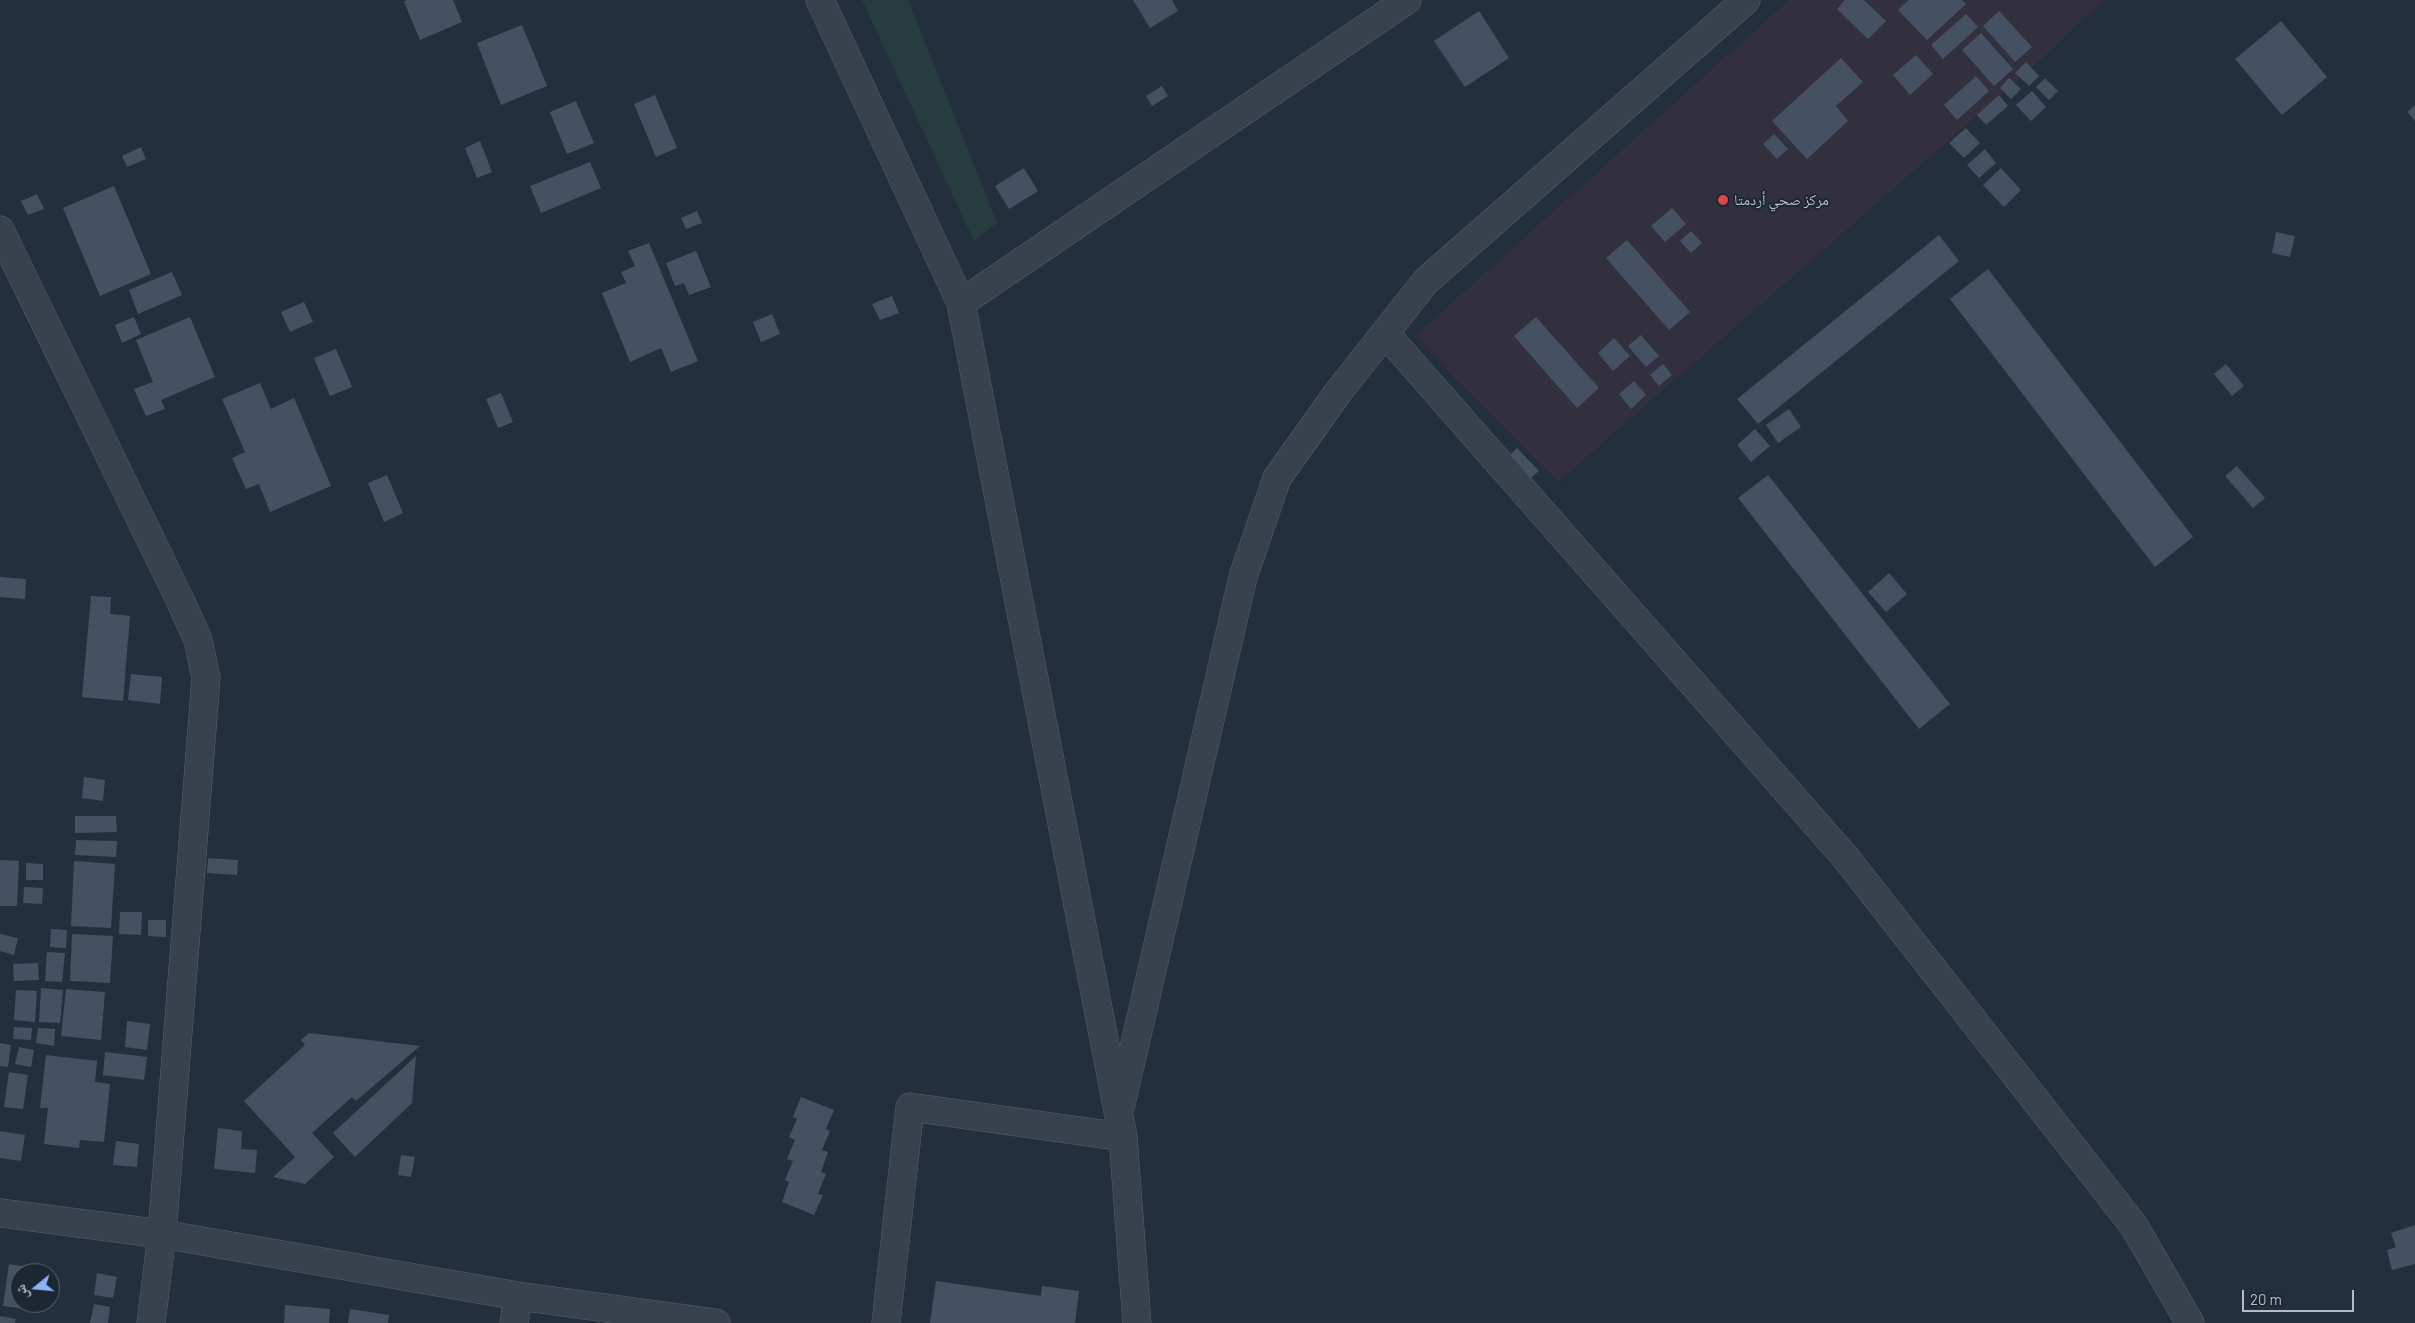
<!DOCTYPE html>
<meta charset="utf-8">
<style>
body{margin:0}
#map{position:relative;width:2415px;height:1323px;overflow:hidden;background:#242f3e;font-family:Barlow,"Noto Naskh Arabic",sans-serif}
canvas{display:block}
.north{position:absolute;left:10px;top:1263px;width:50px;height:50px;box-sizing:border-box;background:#1d2633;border:1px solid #59626f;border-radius:50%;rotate:253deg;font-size:14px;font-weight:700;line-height:20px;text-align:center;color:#b4bcc9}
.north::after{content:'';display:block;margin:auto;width:18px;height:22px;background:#8ab4f8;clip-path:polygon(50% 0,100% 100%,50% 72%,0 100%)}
.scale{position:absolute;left:2242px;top:1290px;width:112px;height:22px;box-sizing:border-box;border:2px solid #b4bcc9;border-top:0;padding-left:6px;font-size:15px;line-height:18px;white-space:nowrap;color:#b4bcc9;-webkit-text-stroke:4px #1d2633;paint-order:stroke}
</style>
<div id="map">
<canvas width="2415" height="1323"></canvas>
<div class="north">ش</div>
<div class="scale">20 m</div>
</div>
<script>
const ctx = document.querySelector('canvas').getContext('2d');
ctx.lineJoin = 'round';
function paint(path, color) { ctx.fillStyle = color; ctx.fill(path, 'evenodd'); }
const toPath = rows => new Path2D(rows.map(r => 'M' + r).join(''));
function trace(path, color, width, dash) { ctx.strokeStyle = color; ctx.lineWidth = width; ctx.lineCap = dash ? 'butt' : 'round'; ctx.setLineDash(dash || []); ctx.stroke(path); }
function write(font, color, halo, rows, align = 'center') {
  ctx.font = font + ' Barlow,"Noto Naskh Arabic",sans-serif'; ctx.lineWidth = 4; ctx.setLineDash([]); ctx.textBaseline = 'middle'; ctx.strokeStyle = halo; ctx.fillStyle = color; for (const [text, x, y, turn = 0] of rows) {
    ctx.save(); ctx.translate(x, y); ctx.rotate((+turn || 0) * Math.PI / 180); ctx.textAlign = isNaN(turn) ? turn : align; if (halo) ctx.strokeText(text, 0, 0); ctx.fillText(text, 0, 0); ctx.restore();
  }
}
const medical = toPath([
 [1789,0,2104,0,2035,65,1558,482,1415,336]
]);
const green = toPath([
 [862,0,908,0,997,223,974,241]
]);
const building = toPath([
 [407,0,453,0,462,22,420,40,404,2],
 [1133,0,1172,0,1178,11,1150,28],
 [1845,0,1864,0,1886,21,1868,39,1837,9],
 [1909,0,1962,0,1966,4,1927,40,1898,10],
 [1479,11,1509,58,1465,87,1434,41],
 [1999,11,2032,47,2015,62,1983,26],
 [1966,14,1978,27,1943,59,1931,45],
 [2281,21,2327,77,2282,115,2235,59],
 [522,25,547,86,501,105,477,43],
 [1981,33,2013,69,1994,86,1962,50],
 [1916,55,1933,74,1910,95,1893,75],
 [1841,58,1863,82,1836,106,1848,121,1807,159,1772,121],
 [2026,62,2039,76,2029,86,2015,73],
 [1976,76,1989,91,1957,120,1944,105],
 [2009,78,2021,89,2011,99,2000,88],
 [2045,78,2058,91,2049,100,2036,87],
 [1162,86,1168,96,1152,106,1146,96],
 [2032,91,2046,107,2031,121,2016,105],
 [655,95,677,148,656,157,634,104],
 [1999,95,2008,106,1986,125,1977,115],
 [576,101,594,143,567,154,550,112],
 [2415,105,2415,121,2407,112],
 [1966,128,1980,143,1964,158,1949,143],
 [1774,134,1788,149,1777,159,1763,144],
 [480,141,492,172,477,178,465,148],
 [141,147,146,159,127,167,122,156],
 [1985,149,1996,163,1979,178,1967,165],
 [590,162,601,188,541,213,530,186],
 [1024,168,1038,191,1009,209,995,186],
 [2001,168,2021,190,2004,207,1983,185],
 [114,186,151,274,100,296,63,208],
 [37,194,44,209,28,215,21,201],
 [1672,208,1686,224,1665,242,1651,226],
 [697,211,702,223,686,229,681,218],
 [1691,231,1702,243,1691,253,1680,241],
 [2276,232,2295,236,2290,257,2272,253],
 [1939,235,1959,261,1758,424,1737,399],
 [1627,240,1690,312,1669,330,1606,258],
 [649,243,698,361,671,372,661,348,630,362,602,293,626,283,621,272,635,266,628,251],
 [696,251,711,287,689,295,684,283,675,286,666,263],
 [1988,269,2193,537,2155,567,1950,299],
 [172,272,182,295,138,314,129,290],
 [892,296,899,313,880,320,872,304],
 [304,302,313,322,290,332,281,312],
 [772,314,780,334,761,342,753,322],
 [134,317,141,334,122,343,115,325],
 [190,317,215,377,161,400,165,409,146,416,134,389,153,382,136,340],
 [1536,317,1599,388,1577,408,1514,336],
 [1641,335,1659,356,1646,367,1628,346],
 [1614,338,1630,356,1613,371,1598,353],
 [336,349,352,387,330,396,314,358],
 [1663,364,1672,375,1659,386,1650,375],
 [2226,364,2244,386,2232,396,2214,374],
 [1634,381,1646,395,1631,409,1619,394],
 [260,383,271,409,294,398,331,486,270,512,259,484,246,489,232,458,245,452,222,399],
 [501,393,513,422,498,428,486,399],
 [1789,409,1801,427,1778,443,1766,425],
 [1755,429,1770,446,1751,462,1737,445],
 [1517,448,1539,471,1528,480,1507,458],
 [2237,466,2265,498,2253,508,2225,476],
 [387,475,403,513,384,522,368,483],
 [1768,475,1950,704,1919,729,1738,498],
 [1889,573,1907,594,1886,612,1868,592],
 [0,577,26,579,25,599,0,597],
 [91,596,111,597,110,614,130,616,123,701,82,697],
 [131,674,162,677,160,704,128,700],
 [84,777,105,780,103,801,82,798],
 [75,816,116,816,117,832,75,833],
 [76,840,117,841,116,857,75,855],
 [208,858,238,860,237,875,207,873],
 [0,860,19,861,17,906,0,906],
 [74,861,115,864,111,928,71,926],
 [26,863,43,864,43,880,26,880],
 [24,887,43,888,42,904,23,903],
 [120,912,142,912,141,935,119,934],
 [148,920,166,920,166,937,148,936],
 [51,929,67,930,66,948,50,947],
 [0,934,18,938,14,955,0,951],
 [72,934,113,936,110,983,70,981],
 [47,952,65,953,62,982,45,981],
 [38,963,39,980,14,981,13,964],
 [41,988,63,990,60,1023,39,1022],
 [66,989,105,992,101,1040,61,1036],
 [16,990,37,991,35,1022,14,1020],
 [127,1021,150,1024,147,1050,125,1047],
 [14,1027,32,1028,31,1040,13,1039],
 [38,1028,55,1029,54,1046,36,1043],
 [309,1033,420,1046,356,1101,352,1097,312,1133,334,1157,305,1184,273,1177,295,1157,244,1101,305,1045,301,1040],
 [0,1043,11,1045,8,1067,0,1066],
 [19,1047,34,1050,31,1067,15,1064],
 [105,1052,147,1057,144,1080,103,1075],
 [46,1055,97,1061,95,1082,110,1084,104,1142,80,1140,79,1148,44,1144,48,1108,40,1108],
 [416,1056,412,1103,355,1157,333,1133],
 [9,1072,28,1075,23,1109,4,1107],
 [801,1097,834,1110,826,1129,830,1131,822,1150,828,1152,821,1172,826,1174,818,1194,823,1195,814,1215,782,1202,789,1182,785,1180,793,1161,787,1159,795,1140,789,1137,797,1119,793,1117],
 [218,1128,242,1131,241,1149,257,1150,255,1173,214,1169],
 [0,1131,25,1135,21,1161,0,1158],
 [116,1141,139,1144,137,1167,113,1165],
 [401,1155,415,1157,411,1177,398,1175],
 [2415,1225,2415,1264,2392,1270,2387,1250,2396,1247,2391,1233],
 [9,1264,46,1270,46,1273,20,1273,20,1303,42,1303,41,1311,3,1306],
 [97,1273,117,1277,113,1298,94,1295],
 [936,1281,1041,1296,1042,1286,1079,1291,1075,1323,930,1323],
 [94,1304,110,1307,108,1323,90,1323],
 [285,1305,330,1309,329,1323,284,1323],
 [350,1309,389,1315,388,1323,348,1323],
 [0,1316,16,1319,15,1323,0,1323]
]);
const street = toPath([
 [820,0,961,303,1123,1137,1137,1323],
 [0,230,181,602,198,640,206,678,162,1234,151,1323],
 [961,303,1407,0],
 [1385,333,1846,858,2134,1226,2190,1323],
 [1121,1104,1243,577,1277,478,1339,391,1426,281,1746,0],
 [0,1213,162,1234,518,1296,716,1323],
 [514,1323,518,1296],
 [886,1323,910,1107,1123,1137]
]);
const markers = [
 [1723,200,6,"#e0444e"]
];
const poiNames = [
 ["مركز صحي أردمتا",1734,200]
];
paint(medical, '#32303f');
paint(green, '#263c3f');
paint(building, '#455162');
trace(street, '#565f6c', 29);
trace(street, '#38414e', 28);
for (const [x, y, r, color] of markers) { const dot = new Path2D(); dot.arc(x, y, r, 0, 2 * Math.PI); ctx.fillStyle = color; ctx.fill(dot); trace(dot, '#1d2633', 2); }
write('15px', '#b4bcc9', '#1d2633', poiNames, 'left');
</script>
